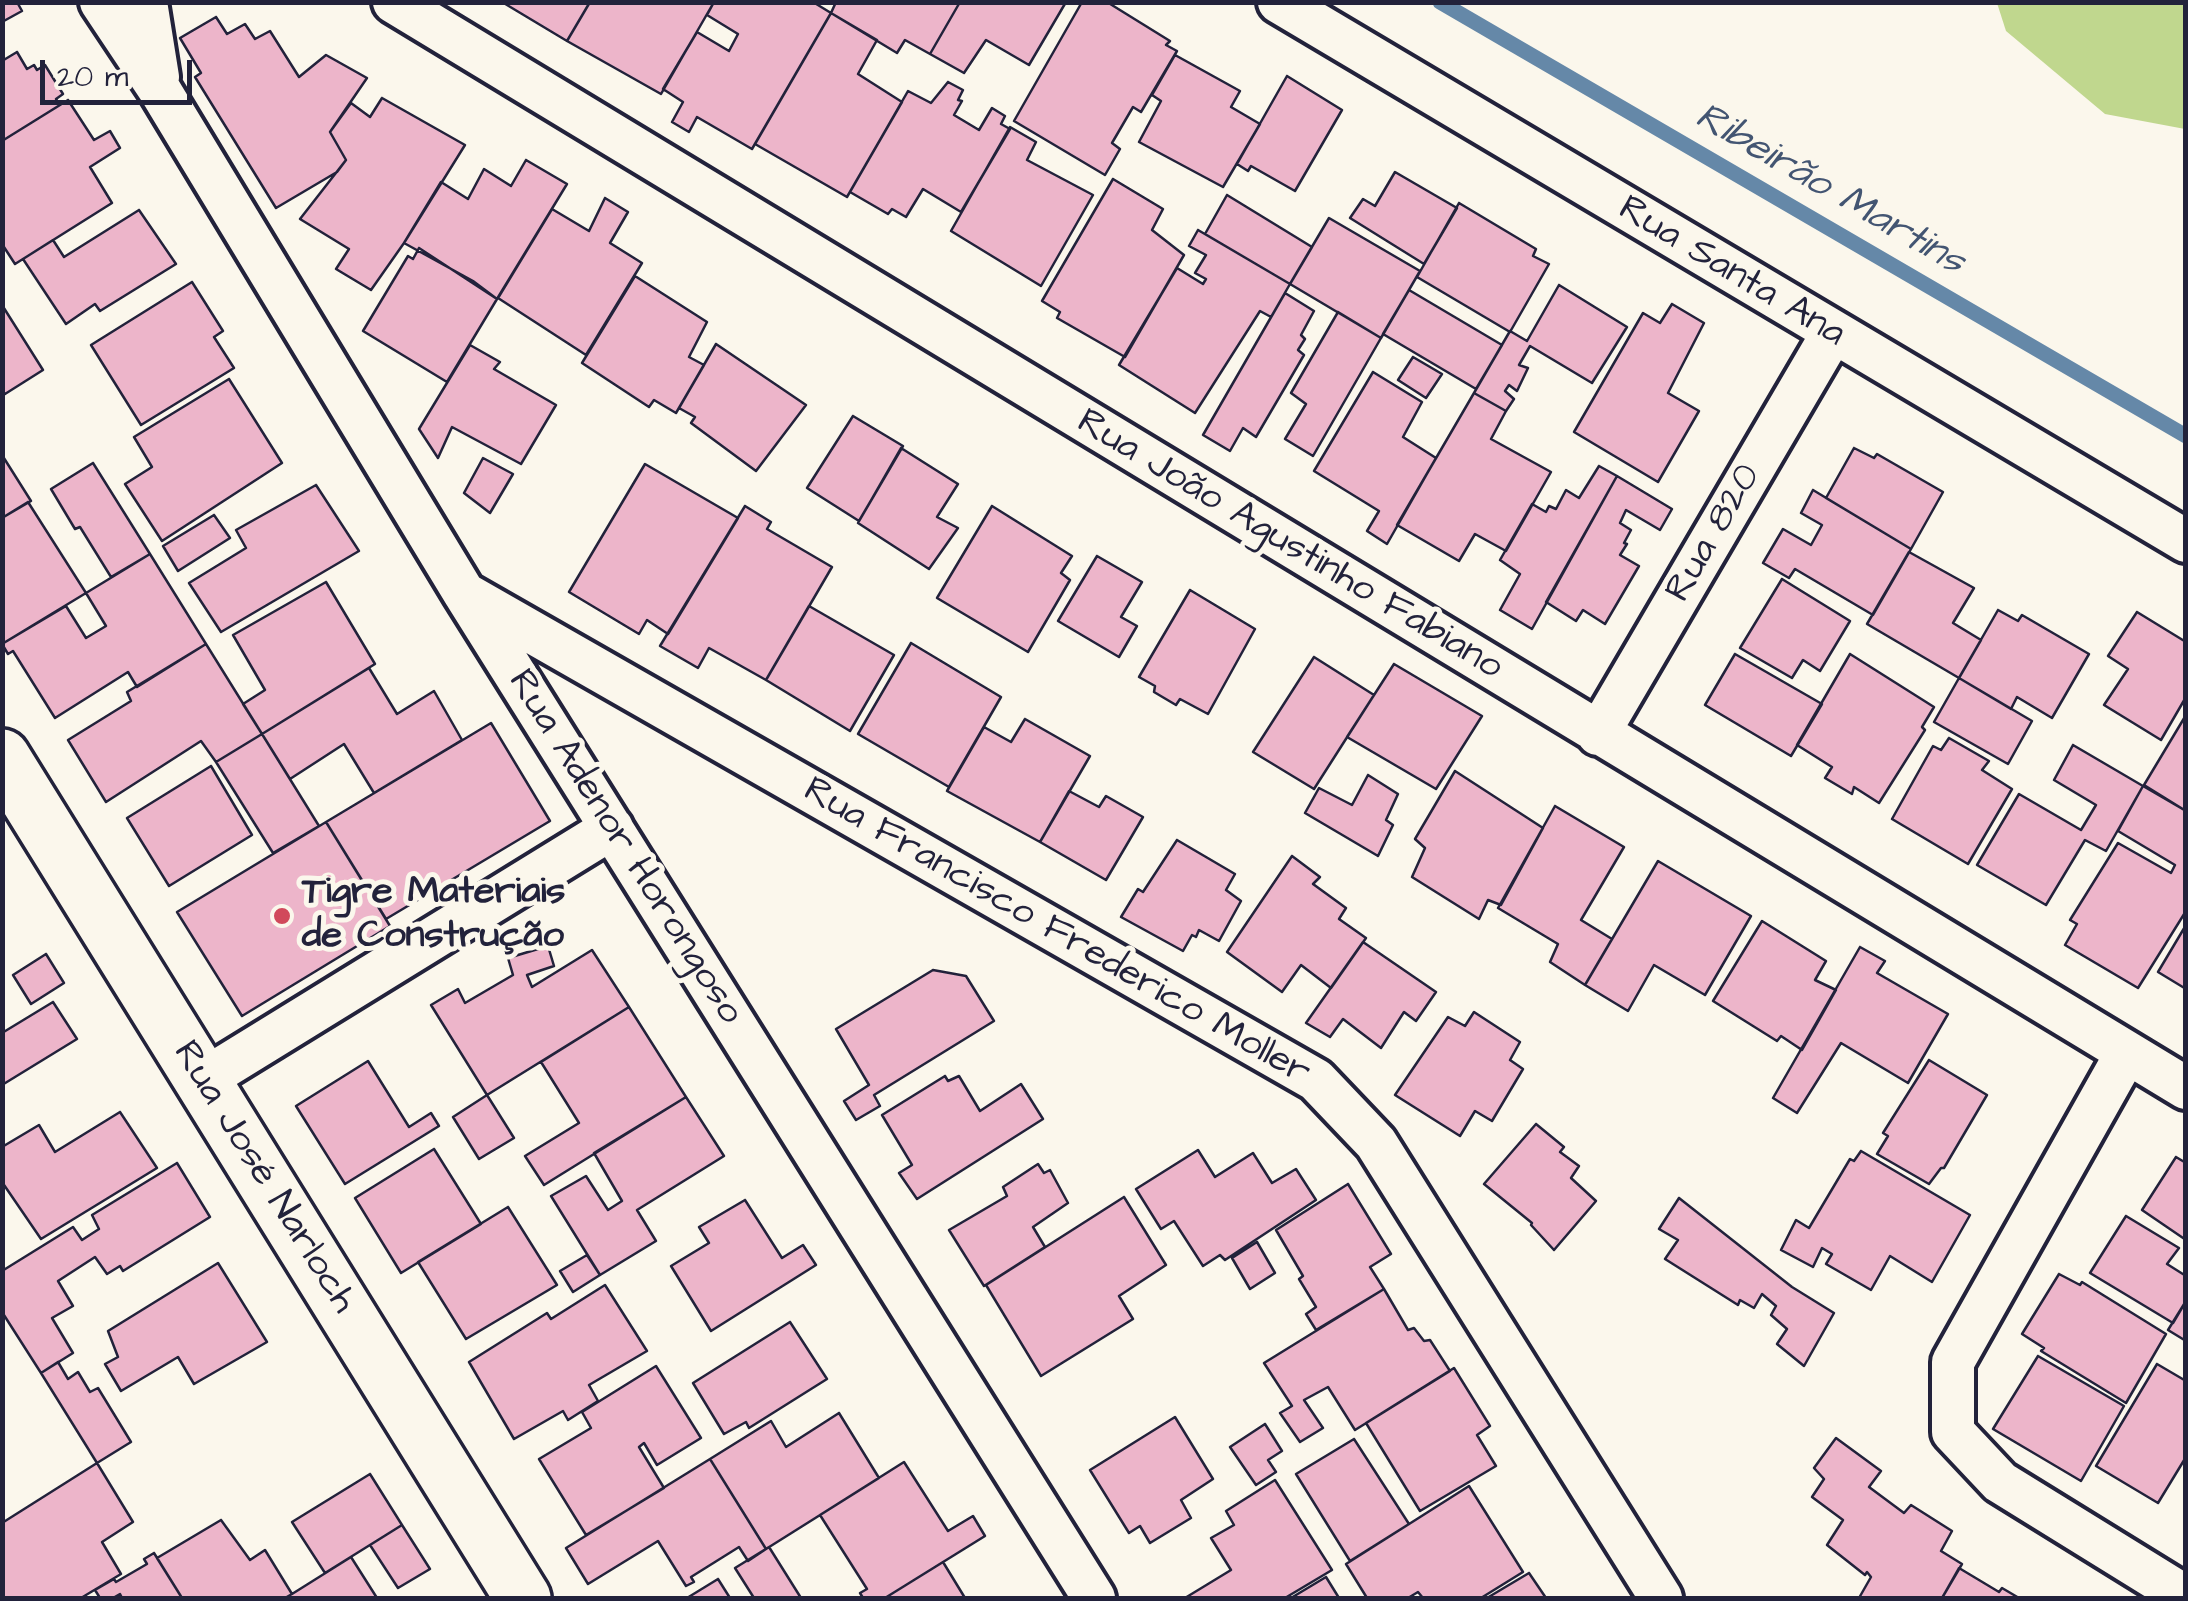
<!DOCTYPE html>
<meta charset="utf-8">
<style>
body{margin:0}
#map{position:relative;width:2188px;height:1601px;overflow:hidden;background:#fbf7ec;font-family:"Architects Daughter",sans-serif}
canvas{display:block}
.frame{position:absolute;inset:0;border:5px solid #22223b;pointer-events:none}
.scale{position:absolute;left:40px;top:60px;width:152px;height:45px;box-sizing:border-box;border:5px solid #22223b;border-top:0;padding-left:12px;font-size:30px;line-height:35px;white-space:nowrap;color:#22223b;-webkit-text-stroke:8px #fbf7ec;paint-order:stroke}
</style>
<div id="map">
<canvas width="2188" height="1601"></canvas>
<div class="frame"></div>
<div class="scale">20 m</div>
</div>
<script>
const ctx = document.querySelector('canvas').getContext('2d');
ctx.lineJoin = 'round';
function paint(path, color) { ctx.fillStyle = color; ctx.fill(path, 'evenodd'); }
const toPath = rows => new Path2D(rows.map(r => 'M' + r).join(''));
function trace(path, color, width, dash) { ctx.strokeStyle = color; ctx.lineWidth = width; ctx.lineCap = dash ? 'butt' : 'round'; ctx.setLineDash(dash || []); ctx.stroke(path); }
function write(font, color, halo, rows, align = 'center') {
  ctx.font = font + ' "Architects Daughter",sans-serif'; ctx.lineWidth = 10; ctx.setLineDash([]); ctx.textBaseline = 'middle'; ctx.strokeStyle = halo; ctx.fillStyle = color; for (const [text, x, y, turn = 0] of rows) {
    ctx.save(); ctx.translate(x, y); ctx.rotate((+turn || 0) * Math.PI / 180); ctx.textAlign = isNaN(turn) ? turn : align; if (halo) ctx.strokeText(text, 0, 0); ctx.fillText(text, 0, 0); ctx.restore();
  }
}
const green = toPath([
 [1997,3,2185,3,2185,129,2105,114,2006,31]
]);
const stream = toPath([
 [1440,2,2186,436]
]);
const building = toPath([
 [2,2,17,2,22,11,2,22,2,2],
 [502,2,590,2,567,41,502,2],
 [590,2,714,2,661,94,567,41,590,2],
 [714,2,813,2,831,13,752,149,697,117,689,132,672,122,683,102,663,89,697,32,729,51,738,34,707,15,714,2],
 [836,2,960,2,930,54,905,40,897,53,831,13,836,2],
 [960,2,1066,2,1029,65,986,40,964,73,930,54,960,2],
 [1082,2,1107,2,1170,41,1166,45,1177,51,1141,112,1133,107,1112,143,1120,149,1105,175,1014,121,1082,2],
 [831,13,877,40,858,74,902,102,847,197,755,144,831,13],
 [216,17,227,34,245,24,255,39,270,31,299,77,326,55,367,78,330,132,346,160,337,172,276,208,195,77,201,73,180,38,216,17],
 [17,52,27,69,34,65,37,70,45,65,63,94,56,99,60,105,2,141,2,61,17,52],
 [1175,55,1240,91,1231,107,1260,124,1223,187,1139,142,1161,101,1152,95,1175,55],
 [1287,76,1342,110,1295,191,1251,166,1248,171,1237,164,1287,76],
 [948,82,963,90,958,100,962,101,954,115,979,130,992,108,1005,116,1001,124,1010,129,961,212,923,189,906,217,892,209,888,214,850,192,908,91,931,103,948,82],
 [382,98,465,145,404,243,371,290,336,269,349,249,300,219,346,160,330,132,351,103,370,117,382,98],
 [68,100,94,140,110,131,120,148,90,167,112,203,15,264,2,244,2,141,68,100],
 [1010,127,1036,142,1027,160,1093,195,1041,286,951,231,1010,127],
 [526,160,567,184,497,299,473,281,404,243,441,182,468,199,484,169,511,186,526,160],
 [1395,172,1457,208,1424,264,1350,218,1363,199,1375,206,1395,172],
 [1113,179,1163,209,1152,230,1184,255,1125,357,1057,318,1060,312,1042,301,1113,179],
 [1227,195,1312,247,1290,284,1205,234,1227,195],
 [605,198,628,212,610,243,642,263,586,355,498,298,552,209,589,231,605,198],
 [1459,203,1536,249,1533,256,1549,264,1510,332,1417,277,1459,203],
 [139,210,176,264,100,311,95,304,66,324,23,259,53,240,64,257,139,210],
 [1329,218,1420,271,1381,338,1290,284,1329,218],
 [1198,230,1290,284,1271,317,1260,311,1195,413,1119,365,1177,268,1203,284,1206,279,1195,273,1206,255,1189,246,1198,230],
 [419,248,497,299,447,382,363,331,408,256,413,259,419,248],
 [635,276,707,322,689,357,704,365,676,413,654,400,649,407,582,363,635,276],
 [192,282,223,331,214,337,234,368,141,425,91,345,192,282],
 [1559,285,1627,327,1592,383,1530,346,1519,365,1528,368,1517,391,1509,385,1505,391,1514,399,1506,411,1474,393,1510,331,1527,341,1559,285],
 [1409,290,1502,345,1476,389,1383,334,1409,290],
 [1285,293,1314,311,1301,335,1305,339,1298,350,1304,355,1256,437,1243,428,1230,451,1203,435,1285,293],
 [1672,304,1704,323,1668,393,1699,411,1658,482,1574,432,1643,313,1660,323,1672,304],
 [2,305,43,370,5,394,2,390,2,305],
 [1338,312,1381,338,1313,456,1285,439,1306,404,1291,393,1338,312],
 [716,344,806,405,756,471,691,423,695,417,679,408,716,344],
 [470,345,500,362,494,369,556,405,521,464,452,427,438,458,419,429,470,345],
 [1413,357,1442,374,1426,398,1398,380,1413,357],
 [1373,372,1422,402,1403,437,1436,458,1387,544,1367,531,1379,511,1314,471,1373,372],
 [229,379,282,463,162,541,125,484,152,467,134,437,229,379],
 [1474,393,1506,411,1491,439,1551,472,1506,551,1475,534,1459,561,1397,525,1474,393],
 [853,416,903,446,859,521,807,488,853,416],
 [901,448,958,484,937,517,958,528,929,569,858,523,901,448],
 [1854,448,1874,458,1877,454,1943,492,1911,549,1826,498,1854,448],
 [2,455,31,501,2,518,2,455],
 [483,458,513,474,490,513,464,493,483,458],
 [93,463,150,554,111,577,80,527,75,529,51,489,93,463],
 [645,464,738,518,668,634,647,620,639,634,569,592,645,464],
 [1599,466,1617,476,1532,629,1500,610,1520,574,1500,560,1532,504,1546,512,1549,506,1556,509,1566,490,1579,498,1599,466],
 [1617,476,1672,509,1660,530,1626,510,1620,523,1631,530,1624,543,1627,544,1620,555,1639,566,1605,624,1583,610,1576,621,1546,602,1617,476],
 [316,485,359,551,221,632,189,583,246,548,236,530,316,485],
 [1813,490,1911,549,1873,615,1795,569,1789,578,1763,563,1783,529,1811,545,1822,525,1801,513,1813,490],
 [28,502,86,593,2,644,2,518,28,502],
 [745,506,771,522,767,529,832,567,766,680,709,648,698,668,660,646,745,506],
 [992,506,1072,556,1061,573,1070,580,1028,652,937,598,992,506],
 [214,515,230,538,178,571,163,546,214,515],
 [1909,552,1974,588,1953,623,1981,640,1959,678,1867,624,1909,552],
 [150,554,206,644,137,687,128,672,55,718,13,651,8,654,2,644,66,606,86,638,106,626,86,593,150,554],
 [1097,556,1142,582,1121,617,1137,626,1119,657,1058,621,1097,556],
 [1782,579,1850,621,1820,671,1803,660,1792,678,1740,648,1782,579],
 [326,582,375,664,262,734,243,704,265,690,233,635,326,582],
 [1190,590,1255,629,1208,714,1180,699,1176,705,1154,692,1155,686,1139,677,1190,590],
 [809,606,894,655,850,731,766,680,809,606],
 [1998,610,2018,621,2022,615,2089,654,2052,718,2017,697,2011,709,1959,678,1998,610],
 [2137,612,2186,642,2186,697,2161,740,2104,705,2128,669,2108,656,2137,612],
 [911,643,1001,697,949,787,858,734,911,643],
 [206,644,262,734,216,762,201,741,106,802,68,740,131,701,127,692,206,644],
 [1735,654,1822,704,1791,756,1705,705,1735,654],
 [1850,654,1934,707,1922,727,1925,730,1879,803,1854,787,1852,794,1825,778,1832,767,1797,745,1850,654],
 [1314,657,1374,695,1314,789,1253,752,1314,657],
 [1394,664,1482,716,1436,789,1347,737,1394,664],
 [369,668,397,714,434,691,462,740,374,793,344,744,290,779,262,734,369,668],
 [1959,678,2032,721,2008,764,1934,722,1959,678],
 [2186,715,2186,811,2144,785,2186,715],
 [1025,719,1090,756,1040,842,947,791,984,727,1011,742,1025,719],
 [491,723,550,821,386,919,326,822,491,723],
 [262,734,319,826,273,853,216,762,262,734],
 [1949,738,1989,761,1982,770,2012,789,1968,864,1892,819,1933,746,1941,750,1949,738],
 [2073,745,2143,786,2106,851,2085,840,2046,905,1977,865,2019,794,2081,830,2096,805,2054,780,2073,745],
 [211,766,252,835,169,886,127,818,211,766],
 [1455,771,1543,828,1501,905,1488,900,1479,919,1412,877,1425,848,1415,839,1455,771],
 [1368,775,1398,794,1386,820,1393,825,1378,856,1305,813,1319,788,1352,805,1368,775],
 [2143,786,2186,811,2186,911,2138,988,2065,945,2077,924,2070,920,2118,843,2171,873,2175,865,2118,831,2143,786],
 [1069,791,1099,807,1106,796,1143,817,1106,880,1040,842,1069,791],
 [1555,806,1624,847,1581,920,1612,939,1585,985,1550,962,1558,944,1498,908,1555,806],
 [326,822,390,926,242,1016,177,912,326,822],
 [1177,840,1235,874,1226,890,1241,901,1219,941,1199,930,1196,937,1192,935,1183,951,1121,917,1138,889,1143,892,1177,840],
 [1292,856,1320,877,1313,884,1346,908,1339,919,1366,938,1331,988,1301,965,1282,992,1227,952,1292,856],
 [1658,861,1751,916,1705,995,1654,965,1628,1011,1585,985,1658,861],
 [1762,921,1826,961,1815,980,1836,990,1802,1050,1781,1036,1777,1041,1713,1001,1762,921],
 [2186,925,2186,989,2158,972,2186,925],
 [1363,942,1436,992,1416,1021,1404,1012,1381,1048,1343,1019,1330,1037,1306,1023,1363,942],
 [548,946,554,966,527,975,532,987,592,950,629,1007,487,1095,431,1005,458,989,465,1003,513,975,508,958,548,946],
 [1860,947,1885,961,1877,973,1948,1014,1908,1083,1841,1043,1797,1113,1773,1098,1860,947],
 [46,954,64,983,31,1004,13,975,46,954],
 [933,970,966,976,994,1021,874,1095,880,1106,856,1120,844,1101,869,1085,836,1029,933,970],
 [53,1002,77,1039,2,1085,2,1033,53,1002],
 [629,1007,686,1097,544,1185,525,1156,579,1123,541,1062,629,1007],
 [1474,1012,1520,1042,1510,1060,1523,1069,1492,1121,1475,1111,1460,1136,1395,1095,1448,1017,1465,1026,1474,1012],
 [1929,1060,1987,1095,1944,1168,1941,1168,1929,1184,1877,1154,1888,1136,1883,1133,1929,1060],
 [368,1061,409,1127,431,1113,439,1126,345,1184,296,1106,368,1061],
 [945,1076,948,1081,959,1076,980,1111,1021,1084,1043,1119,917,1199,899,1173,912,1165,882,1115,945,1076],
 [487,1095,514,1138,479,1159,453,1117,487,1095],
 [686,1097,724,1156,637,1210,656,1241,600,1275,551,1196,586,1176,608,1210,622,1201,594,1153,686,1097],
 [120,1112,157,1168,41,1239,2,1182,2,1147,39,1125,55,1152,120,1112],
 [1536,1124,1564,1147,1560,1152,1579,1166,1571,1178,1596,1201,1554,1250,1531,1225,1532,1223,1484,1184,1536,1124],
 [434,1149,481,1224,401,1273,355,1198,434,1149],
 [1198,1150,1215,1177,1253,1153,1272,1183,1296,1169,1316,1200,1225,1260,1220,1255,1203,1266,1174,1221,1161,1229,1136,1189,1198,1150],
 [1861,1151,1970,1215,1932,1282,1890,1256,1871,1290,1826,1264,1832,1254,1822,1248,1813,1267,1781,1250,1796,1220,1809,1228,1850,1159,1854,1161,1861,1151],
 [2176,1157,2186,1163,2186,1240,2142,1210,2176,1157],
 [177,1163,210,1217,123,1271,120,1266,107,1274,95,1257,58,1281,73,1306,52,1318,73,1353,41,1373,2,1312,2,1271,73,1227,82,1240,99,1229,92,1215,177,1163],
 [1038,1164,1044,1173,1050,1170,1068,1203,1033,1227,1045,1247,984,1286,949,1230,1007,1196,1003,1187,1038,1164],
 [1348,1184,1391,1254,1370,1267,1384,1289,1316,1330,1306,1314,1316,1307,1299,1279,1303,1276,1276,1230,1348,1184],
 [1124,1197,1166,1265,1119,1296,1133,1319,1041,1376,986,1285,1124,1197],
 [1679,1198,1792,1287,1834,1313,1804,1366,1777,1344,1787,1329,1771,1315,1776,1306,1762,1294,1754,1308,1740,1300,1738,1305,1665,1259,1678,1240,1659,1229,1679,1198],
 [745,1200,782,1258,803,1245,816,1265,711,1331,671,1266,709,1243,699,1227,745,1200],
 [508,1207,557,1285,466,1339,418,1262,508,1207],
 [2126,1216,2179,1248,2167,1264,2186,1276,2186,1301,2173,1323,2090,1273,2126,1216],
 [1257,1242,1275,1273,1250,1289,1232,1258,1257,1242],
 [587,1255,600,1275,573,1292,560,1271,587,1255],
 [218,1263,267,1342,194,1384,178,1357,121,1391,105,1364,118,1357,108,1331,218,1263],
 [2059,1274,2080,1285,2082,1282,2166,1334,2126,1403,2041,1351,2044,1348,2022,1334,2059,1274],
 [605,1285,647,1351,589,1385,598,1401,568,1420,563,1411,514,1439,469,1362,547,1313,551,1319,605,1285],
 [1384,1289,1408,1330,1414,1328,1424,1341,1430,1340,1450,1371,1355,1430,1328,1387,1304,1400,1323,1428,1300,1442,1280,1413,1292,1406,1264,1363,1384,1289],
 [2186,1301,2186,1341,2168,1330,2186,1301],
 [790,1322,827,1379,749,1428,746,1422,724,1434,693,1383,790,1322],
 [2038,1356,2124,1406,2081,1481,1993,1429,2038,1356],
 [58,1362,68,1379,78,1372,90,1392,98,1388,131,1442,97,1463,41,1373,58,1362],
 [2157,1364,2186,1381,2186,1457,2158,1503,2096,1466,2157,1364],
 [656,1366,701,1438,657,1465,644,1443,639,1447,664,1488,586,1535,539,1459,591,1428,582,1412,656,1366],
 [1454,1368,1490,1426,1477,1435,1496,1466,1420,1511,1366,1423,1454,1368],
 [839,1413,879,1478,766,1549,710,1459,771,1421,786,1447,839,1413],
 [1175,1417,1213,1479,1181,1500,1191,1518,1150,1543,1140,1526,1129,1533,1090,1470,1175,1417],
 [1265,1424,1282,1451,1268,1460,1276,1472,1256,1485,1230,1447,1265,1424],
 [1836,1438,1881,1471,1869,1487,1904,1513,1911,1505,1952,1531,1941,1551,1962,1564,1942,1598,1859,1598,1871,1577,1867,1572,1865,1575,1827,1545,1843,1520,1812,1497,1824,1479,1814,1468,1836,1438],
 [1354,1439,1409,1524,1350,1561,1296,1474,1354,1439],
 [710,1459,766,1549,748,1561,739,1547,691,1577,694,1582,686,1586,658,1541,588,1584,566,1548,710,1459],
 [904,1462,948,1531,973,1516,985,1536,885,1598,863,1598,860,1593,867,1589,820,1515,904,1462],
 [97,1463,133,1522,102,1542,121,1574,81,1598,2,1598,2,1523,97,1463],
 [370,1474,402,1525,325,1573,292,1522,370,1474],
 [1275,1480,1332,1570,1285,1598,1185,1598,1231,1570,1211,1538,1234,1525,1226,1511,1275,1480],
 [1469,1486,1523,1572,1481,1598,1423,1598,1418,1592,1408,1598,1367,1598,1346,1564,1469,1486],
 [221,1520,250,1560,265,1550,292,1594,285,1598,182,1598,157,1558,221,1520],
 [402,1525,430,1569,398,1588,370,1545,402,1525],
 [769,1547,801,1598,754,1598,735,1568,769,1547],
 [154,1553,182,1598,122,1598,120,1594,113,1598,100,1598,95,1590,114,1579,116,1582,147,1564,144,1559,154,1553],
 [351,1557,377,1598,285,1598,292,1594,351,1557],
 [943,1562,965,1598,885,1598,943,1562],
 [1959,1568,1999,1592,2002,1588,2019,1598,1942,1598,1959,1568],
 [1529,1573,1546,1598,1487,1598,1529,1573],
 [1326,1577,1339,1598,1291,1598,1326,1577],
 [718,1579,730,1598,687,1598,718,1579]
]);
const street = toPath([
 [101,2,161,92,464,593,1094,1598],
 [146,2,158,77],
 [394,2,2186,1088],
 [1279,2,2186,541],
 [469,596,1316,1080,1376,1143,1661,1598],
 [1598,734,1832,334],
 [2126,1054,1953,1362,1953,1432,2000,1482,2186,1597],
 [203,1080,612,828]
]);
const secondary = toPath([
 [2,757,523,1598]
]);
const markers = [
 [282,916,10,"#d1495b"]
];
const streetNames = [
 ["Rua Santa Ana",1731,273,31],
 ["Rua 820",1715,534,-60],
 ["Rua João Agustinho Fabiano",1289,546,31],
 ["Rua Adenor Horongoso",624,848,58],
 ["Rua Francisco Frederico Moller",1056,933,30],
 ["Rua José Narloch",263,1178,58]
];
const poiNames = [
 ["Tigre Materiais",302,894],
 ["de Construção",302,938]
];
const waterNames = [
 ["Ribeirão Martins",1829,191,30]
];
paint(green, '#c0d78e');
trace(stream, '#6588a8', 15);
paint(building, '#edb5ca');
trace(building, '#22223b', 2.5);
trace(street, '#22223b', 50);
trace(secondary, '#22223b', 62);
trace(street, '#fbf7ec', 42);
trace(secondary, '#fbf7ec', 55);
for (const [x, y, r, color] of markers) { const dot = new Path2D(); dot.arc(x, y, r, 0, 2 * Math.PI); ctx.fillStyle = color; ctx.fill(dot); trace(dot, '#fbf7ec', 4); }
write('38px', '#22223b', '#fbf7ec', streetNames);
write('bold 38px', '#22223b', '#fbf7ec', poiNames, 'left');
write('italic 40px', '#435572', '#fbf7ec', waterNames);
</script>
